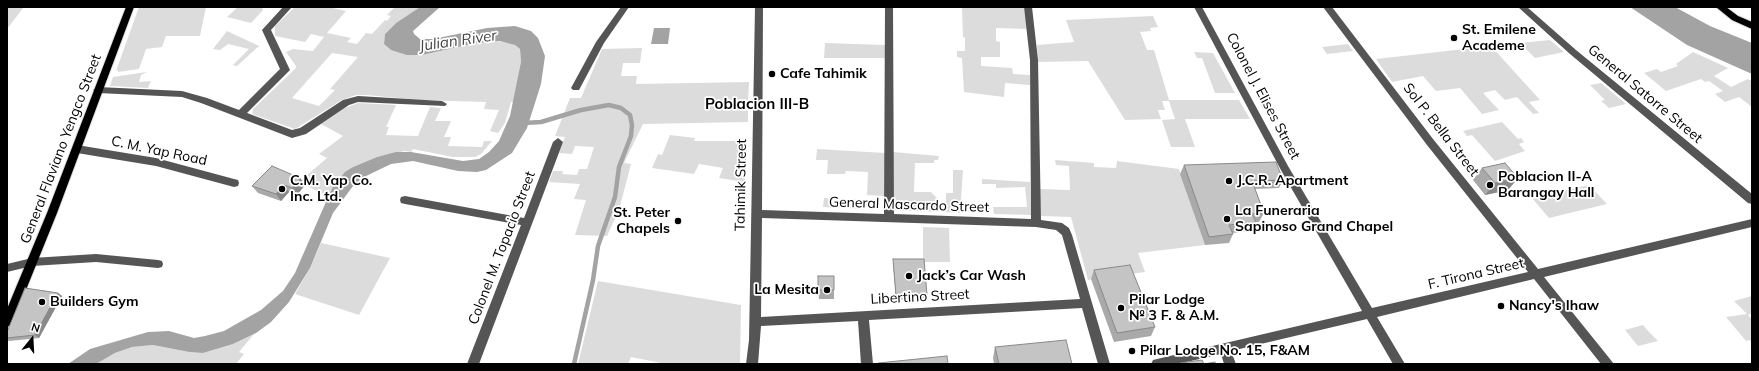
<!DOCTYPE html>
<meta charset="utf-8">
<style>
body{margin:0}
#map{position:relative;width:1759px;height:371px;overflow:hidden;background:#fff;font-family:Mulish,sans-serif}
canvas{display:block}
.frame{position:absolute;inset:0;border:8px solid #000;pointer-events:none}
.north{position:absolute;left:12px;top:319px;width:40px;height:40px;-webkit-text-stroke:3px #fff;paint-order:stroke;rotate:18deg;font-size:11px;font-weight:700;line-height:16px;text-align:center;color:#000}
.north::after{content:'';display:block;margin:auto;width:14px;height:18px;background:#000;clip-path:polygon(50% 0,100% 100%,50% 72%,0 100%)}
</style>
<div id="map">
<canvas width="1759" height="371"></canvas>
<div class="frame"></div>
<div class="north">N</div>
</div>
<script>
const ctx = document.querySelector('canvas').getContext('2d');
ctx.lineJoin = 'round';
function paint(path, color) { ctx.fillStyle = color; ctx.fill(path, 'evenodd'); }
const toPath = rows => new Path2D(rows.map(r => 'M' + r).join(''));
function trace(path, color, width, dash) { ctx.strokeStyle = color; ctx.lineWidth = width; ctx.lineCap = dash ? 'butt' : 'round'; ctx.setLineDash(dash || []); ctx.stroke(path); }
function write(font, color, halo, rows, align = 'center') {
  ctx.font = font + ' Mulish,sans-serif'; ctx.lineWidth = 3.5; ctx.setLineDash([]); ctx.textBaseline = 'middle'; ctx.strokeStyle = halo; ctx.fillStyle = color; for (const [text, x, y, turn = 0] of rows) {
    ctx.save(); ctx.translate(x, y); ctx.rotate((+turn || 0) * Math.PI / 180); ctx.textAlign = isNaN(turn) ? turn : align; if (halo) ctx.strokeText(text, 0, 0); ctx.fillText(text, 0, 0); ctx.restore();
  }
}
const green = toPath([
 [7,7,24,7,7,29],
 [139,7,206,7,200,36,166,36,162,47,146,49,139,69,118,72,118,70,116,71],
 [238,7,262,7,263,10,251,23,227,17],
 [295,7,328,7,346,11,327,33,351,38,347,42,357,44,366,33,372,34,385,20,387,21,391,16,387,15,395,7,420,7,396,23,385,34,384,44,391,50,422,55,488,41,508,42,515,45,520,49,521,62,514,102,511,102,505,123,498,133,490,131,499,110,484,109,486,102,418,100,367,95,356,95,342,100,295,129,252,114,253,109,296,68,296,66,286,52,293,49,313,51,324,37,311,34,305,42,275,36,275,26],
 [332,53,358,57,330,89,335,90,319,106,292,98],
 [956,7,1024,7,1027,29,996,28,996,41,1000,42,1000,57,981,57,981,66,1012,68,1013,74,1030,75,1030,85,1005,83,1004,97,964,92,962,58,957,57,957,51,965,51,965,38,963,37,962,8],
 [1153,16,1158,27,1150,28,1151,31,1140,32,1147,50,1154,50,1169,100,1239,100,1250,119,1185,119,1195,147,1171,147,1162,120,1175,119,1169,101,1162,101,1165,110,1158,110,1161,119,1125,120,1088,61,1038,62,1037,45,1074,42,1066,20],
 [227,31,259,46,237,66,233,65,249,49,228,44,220,50,213,49],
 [1550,40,1564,52,1535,58,1520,43],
 [825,43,885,45,885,58,824,58],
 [1348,44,1353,51,1327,54,1322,47],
 [1491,46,1540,100,1529,102,1539,113,1533,114,1517,97,1505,100,1495,90,1483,93,1499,110,1482,114,1460,88,1436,91,1423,76,1392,82,1376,59],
 [642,48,640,63,623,63,621,76,637,76,636,84,749,82,748,103,745,105,744,110,748,111,748,122,643,124,624,163,631,164,619,210,607,236,575,235,586,200,574,199,580,184,549,182,553,171,563,171,562,174,577,175,579,169,587,169,594,147,575,146,572,154,559,153,565,137,555,136,570,98,581,98,602,49],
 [1194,52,1213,53,1235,93,1215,93,1202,58,1197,58],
 [1693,52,1728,68,1714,76,1731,87,1748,79,1752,81,1752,107,1739,97,1725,102,1715,94,1723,91,1709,81,1705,82,1701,79,1666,91,1644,73,1657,69,1661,72,1678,66,1676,64],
 [147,72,141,75,139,82,151,81,148,88,110,86,113,77],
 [1601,83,1626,104,1609,108,1601,101,1605,100,1590,85],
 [358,103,396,105,386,127,389,127,386,135,418,136,430,107,441,108,435,121,451,121,444,137,451,137,448,146,482,147,484,141,492,141,481,154,475,157,453,157,413,149,411,152,405,151,377,157,353,167,335,183,327,196,299,182,327,158,319,154,343,136,321,124,345,108],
 [1502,122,1518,139,1521,138,1524,142,1519,144,1525,151,1495,161,1472,135,1467,136,1463,131],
 [670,135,695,138,694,141,747,141,745,182,719,178,723,168,699,164,694,174,652,168,658,154,662,155],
 [817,149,885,153,884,196,867,195,868,172,846,171,845,174,827,174,828,160,816,160],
 [893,152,939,156,938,160,934,160,934,163,915,163,914,192,931,192,938,199,939,212,894,210],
 [1055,160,1094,163,1094,167,1116,168,1117,161,1179,169,1205,245,1138,253,1145,272,1088,280,1071,217,1041,216,1039,189,1070,190,1069,166,1056,165],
 [953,170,963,170,960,213,946,212,946,193,953,193],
 [982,179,1030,182,1031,215,994,214,993,207,1027,207,1025,187,996,188,996,184,982,184],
 [1589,185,1607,204,1549,218,1532,198],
 [824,198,866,200,866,209,823,207],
 [923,227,949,228,950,262,923,262],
 [321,243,390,258,359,315,295,294,310,268],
 [598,281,741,305,740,364,666,364,631,357,628,364,578,364],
 [1752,296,1752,313,1748,315,1752,320,1752,343,1750,340,1746,341,1726,317,1747,314,1734,301],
 [1643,325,1648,331,1658,341,1638,346,1625,330],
 [254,334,239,352,244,354,236,364,96,364,115,353,132,347,153,345,189,352,203,353,233,344]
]);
const water = toPath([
 [420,7,440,7,413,31,414,34,420,39,433,39,487,28,515,26,531,31,538,38,545,56,541,84,527,128,512,153,486,170,477,172,458,171,413,161,391,164,364,177,353,186,333,213,310,268,289,302,271,322,256,333,233,344,203,353,189,352,153,345,132,347,115,353,96,364,68,364,90,349,148,332,169,331,194,338,205,336,224,331,261,310,283,291,295,273,332,188,345,172,353,167,377,157,396,152,411,152,463,161,479,159,489,152,499,141,510,116,521,62,520,49,515,45,500,41,477,43,422,55,407,55,391,50,384,44,385,34,396,23],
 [1630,7,1675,7,1710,26,1752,43,1752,74,1687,45],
 [654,28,670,28,668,44,651,44]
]);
const stream = toPath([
 [524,123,541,122,581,110,609,105,621,108,630,115,632,125,631,136,619,167,615,197,598,246,593,280,574,364]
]);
const minor = toPath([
 [283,7,292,7,271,30,290,70,247,113,292,130,300,128,343,100,358,96,442,101,447,104,445,106,358,102,349,105,306,134,292,138,201,103,182,97,98,93,93,90,98,87,182,91,207,98,239,110,280,69,262,30,283,7],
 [621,7,629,7,604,43,579,90,573,90,571,88,596,42,621,7],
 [755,7,763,7,762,210,884,214,885,7,893,7,894,214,1031,219,1030,60,1024,7,1032,7,1038,60,1041,220,1062,223,1069,228,1072,235,1110,364,1098,364,1082,308,869,320,873,364,861,364,858,321,761,326,758,364,746,364,749,340,755,7],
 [762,218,1036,227,1056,230,1062,235,1080,299,761,317,762,218],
 [1194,7,1202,7,1288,166,1372,308,1528,272,1427,145,1323,7,1332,7,1433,139,1538,269,1752,219,1752,227,1544,277,1614,364,1601,364,1534,279,1377,317,1405,364,1393,364,1367,319,1231,351,1236,364,1224,364,1221,354,1178,364,1151,364,1153,360,1157,359,1362,311,1282,172,1194,7],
 [1518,7,1527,7,1576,50,1752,194,1752,204,1748,203,1570,54,1518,7],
 [558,138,563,142,479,364,467,364,521,225,405,204,401,203,400,200,401,197,405,196,524,218,553,142,558,138],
 [77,145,156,158,234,179,238,180,239,183,238,186,234,187,156,166,77,153,72,149,77,145],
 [96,254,158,260,162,261,163,264,162,267,158,268,96,262,32,266,7,272,7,264,32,258,96,254]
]);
const major = toPath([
 [126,7,134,7,57,213,13,322,11,325,7,327,7,309,47,213,126,7],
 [1716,7,1726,7,1738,16,1752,22,1752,29,1732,20,1716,7]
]);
const wall = toPath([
 [1184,165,1283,180,1279,188,1255,189,1264,213,1259,222,1255,222,1251,231,1232,233,1233,234,1229,243,1205,245,1180,174],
 [1482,168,1518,178,1508,190,1485,195,1473,180],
 [300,178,305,185,297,195,289,192,281,201,258,193,252,186],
 [893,262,927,295,926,298,896,300],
 [1094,270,1155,327,1151,336,1114,342,1091,279],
 [834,276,834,299,819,299,818,290],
 [58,293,62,296,39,338,9,341,7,340,7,332],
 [995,347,1072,364,994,364,993,358]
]);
const shadedWall = toPath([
 [300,178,305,185,297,195,292,188],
 [1518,178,1508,190,1485,195,1495,183],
 [284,185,289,192,281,201,276,194],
 [58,293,62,296,39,338,35,335]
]);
const building = toPath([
 [1276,162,1283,180,1252,181,1264,213,1252,214,1256,222,1229,225,1233,234,1209,237,1184,165,1276,162],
 [1505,163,1518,178,1495,183,1482,168,1505,163],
 [272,166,300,178,292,188,284,185,276,194,252,186,272,166],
 [893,259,924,259,927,295,896,296,893,259],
 [1130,265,1155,327,1117,333,1094,270,1130,265],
 [818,276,834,276,834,290,818,290,818,276],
 [25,288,58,293,35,335,7,338,7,332,25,288],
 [1066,340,1072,364,999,364,995,347,1066,340],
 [947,356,948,364,878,364,878,363,947,356],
 [1202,360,1204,364,1215,362,1216,364,1181,364,1180,363,1202,360]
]);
const markers = [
 [1454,38,4,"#000"],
 [772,74,4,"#000"],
 [1229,181,4,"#000"],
 [1490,185,4,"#000"],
 [282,189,4,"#000"],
 [1227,219,4,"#000"],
 [678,221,4,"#000"],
 [909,276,4,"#000"],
 [827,290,4,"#000"],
 [42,302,4,"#000"],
 [1501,306,4,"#000"],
 [1121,308,4,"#000"],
 [1132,351,4,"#000"]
];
const poiNames = [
 ["St. Emilene",1462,30],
 ["Academe",1462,46],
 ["Cafe Tahimik",780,74],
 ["Poblacion II-A",1498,177],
 ["Barangay Hall",1498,193],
 ["C.M. Yap Co.",290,181],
 ["Inc. Ltd.",290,197],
 ["J.C.R. Apartment",1237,181],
 ["La Funeraria",1235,211],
 ["Sapinoso Grand Chapel",1235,227],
 ["St. Peter",670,213,"right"],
 ["Chapels",670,229,"right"],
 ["Jack’s Car Wash",917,276],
 ["La Mesita",819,290,"right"],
 ["Pilar Lodge",1129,300],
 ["№ 3 F. & A.M.",1129,316],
 ["Builders Gym",50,302],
 ["Nancy's Ihaw",1509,306],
 ["Pilar Lodge No. 15, F&AM",1140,351]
];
const streetNames = [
 ["General Satorre Street",1645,94,40],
 ["Colonel J. Elises Street",1263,96,62],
 ["Sol P. Bella Street",1441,130,52],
 ["General Flaviano Yengco Street",61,149,-69],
 ["C. M. Yap Road",159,151,12],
 ["Tahimik Street",741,185,-89],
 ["General Mascardo Street",909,205,2],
 ["Colonel M. Topacio Street",502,248,-69],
 ["F. Tirona Street",1476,274,-13],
 ["Libertino Street",920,297,-3]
];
const waterNames = [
 ["Julian River",458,41,-8]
];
const neighbourhoodNames = [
 ["Poblacion III-B",757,104]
];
paint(green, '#dcdcdc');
paint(water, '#a3a3a3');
trace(stream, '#a3a3a3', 4.5);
trace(major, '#dbdbdb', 2);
paint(minor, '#555');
paint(major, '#000');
paint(wall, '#a9a9a9');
paint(shadedWall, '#898989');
paint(building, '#c4c4c4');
trace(building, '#898989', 1);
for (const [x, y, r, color] of markers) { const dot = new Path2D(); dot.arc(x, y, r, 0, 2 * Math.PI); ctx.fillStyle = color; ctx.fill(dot); trace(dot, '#fff', 1.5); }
write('bold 14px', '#000', '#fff', poiNames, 'left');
write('14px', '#000', '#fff', streetNames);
write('italic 15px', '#444', '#fff', waterNames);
write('bold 15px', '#000', '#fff', neighbourhoodNames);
</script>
